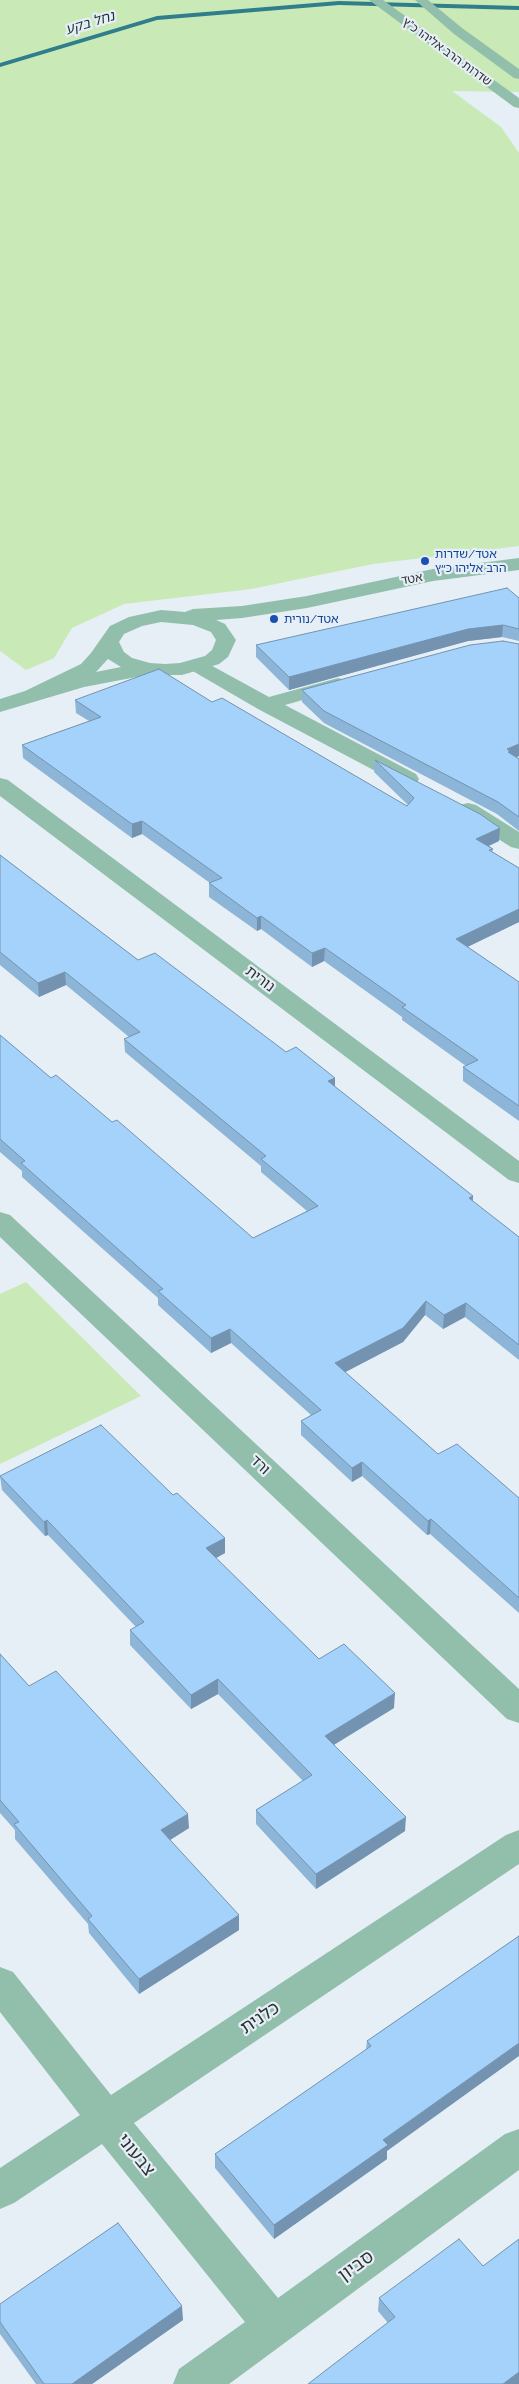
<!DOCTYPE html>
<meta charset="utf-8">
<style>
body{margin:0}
canvas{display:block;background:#e6eef6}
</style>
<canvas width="519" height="2384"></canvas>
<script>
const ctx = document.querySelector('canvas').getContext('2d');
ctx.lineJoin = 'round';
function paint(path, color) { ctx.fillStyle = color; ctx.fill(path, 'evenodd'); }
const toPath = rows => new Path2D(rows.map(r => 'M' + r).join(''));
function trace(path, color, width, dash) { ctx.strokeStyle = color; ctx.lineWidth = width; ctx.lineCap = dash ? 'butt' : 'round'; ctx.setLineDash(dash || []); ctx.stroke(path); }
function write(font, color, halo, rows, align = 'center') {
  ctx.font = font + ' Raleway,"Noto Sans Hebrew",sans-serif'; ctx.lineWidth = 4.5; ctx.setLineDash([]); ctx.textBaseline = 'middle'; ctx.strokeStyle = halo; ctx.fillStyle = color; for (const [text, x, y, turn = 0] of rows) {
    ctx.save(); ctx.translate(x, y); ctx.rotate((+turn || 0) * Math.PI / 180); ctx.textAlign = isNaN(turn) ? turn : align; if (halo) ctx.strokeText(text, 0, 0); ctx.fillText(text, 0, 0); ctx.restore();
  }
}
const green = toPath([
 [0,0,519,0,519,92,452,91,501,127,519,153,519,546,373,564,251,589,124,604,72,628,54,658,26,670,0,651],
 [26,1282,141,1396,0,1464,0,1294]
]);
const stream = toPath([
 [339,1,519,6,519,10,339,5,157,20,0,67,0,63,157,16,339,1]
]);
const minor = toPath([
 [198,660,205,662,269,697,338,678,345,680,349,684,345,688,285,705,416,774,419,779,416,784,408,786,400,784,258,709,191,670,188,666,191,662,198,660],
 [0,778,8,780,519,1161,519,1183,509,1180,0,796,0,778],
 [468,803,476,805,519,832,519,849,511,847,460,815,457,810,460,805,468,803],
 [0,1212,10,1215,519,1689,519,1723,507,1719,0,1237,0,1212],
 [519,1830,519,1864,134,2123,278,2298,505,2134,519,2129,519,2170,229,2384,173,2384,179,2369,245,2322,102,2144,14,2203,0,2209,0,2168,80,2115,0,2012,0,1967,13,1972,111,2095,506,1835,519,1830]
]);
const tertiary = toPath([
 [369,0,383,0,519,98,519,108,514,107,369,0],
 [415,0,428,0,462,28,519,69,519,79,514,78,454,34,415,0],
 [519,558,519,570,433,581,307,608,242,618,216,620,225,624,236,640,228,657,219,664,182,675,147,675,84,687,0,712,0,699,25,691,81,664,91,653,110,626,129,617,161,610,185,612,193,609,242,606,307,596,433,569,519,558],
 [161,622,193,625,211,632,216,640,212,650,205,656,180,663,165,664,150,663,132,658,124,652,119,642,124,634,142,626,161,622],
 [108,659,121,667,96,672,106,661,108,659]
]);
const wall = toPath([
 [519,598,519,641,502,637,468,641,289,690,256,657,256,645],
 [519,644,519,756,517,757,519,759,519,831,497,814,324,723,302,702,302,690],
 [75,700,212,702,407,806,408,805,374,772,375,760,499,841,489,846,493,849,492,852,519,868,519,922,467,947,519,982,519,1121,463,1081,463,1067,466,1066,402,1020,402,1017,324,961,312,967,261,929,257,931,209,897,209,883,210,883,142,834,132,838,23,758,22,745,89,721,76,713],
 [0,855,138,960,286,1052,335,1078,335,1087,473,1196,473,1202,519,1237,519,1360,465,1317,443,1329,425,1315,403,1342,345,1372,438,1454,519,1498,519,1613,430,1534,427,1535,362,1476,352,1482,301,1435,301,1421,311,1415,231,1343,211,1353,158,1305,158,1298,22,1177,22,1171,0,1152,0,1035,51,1078,112,1122,253,1238,307,1211,261,1172,261,1166,125,1052,124,1039,129,1037,66,985,39,997,0,965],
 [0,1476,225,1553,216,1558,319,1659,394,1708,334,1745,405,1831,316,1889,256,1824,256,1810,303,1781,218,1694,191,1709,130,1645,130,1630,136,1627,48,1535,45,1536,2,1490],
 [0,1654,29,1686,189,1828,170,1840,239,1930,139,1994,89,1933,88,1924,15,1839,15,1830,0,1813],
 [519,1936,387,2151,387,2159,274,2239,215,2168,215,2154,366,2050,367,2041],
 [483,2266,519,2384,388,2323,378,2311,379,2298],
 [0,2304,183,2320,92,2384,36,2384,0,2334]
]);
const shadedWall = toPath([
 [503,625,502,637,468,641,289,690,289,677,468,629],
 [519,744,519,756,510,760,507,749],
 [142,821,142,834,132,838,132,824],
 [500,828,499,841,475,852,476,839],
 [519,909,519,922,455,953,456,939],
 [261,916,261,929,257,931,257,918],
 [325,948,324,961,312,967,312,953],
 [65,972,66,985,39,997,38,983],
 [335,1078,335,1091,328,1081],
 [473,1196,472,1210,469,1198],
 [426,1301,425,1315,403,1342,334,1378,335,1363],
 [466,1303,465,1317,443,1329,444,1315],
 [230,1329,231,1343,211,1353,211,1338],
 [362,1462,362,1476,352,1482,352,1468],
 [431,1519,430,1534,427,1535,428,1521],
 [47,1520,48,1535,45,1536,44,1522],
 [225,1538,225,1553,207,1563,206,1548],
 [218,1679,218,1694,191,1709,191,1695],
 [395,1693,394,1708,325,1750,325,1736],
 [188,1814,189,1828,162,1845,161,1830],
 [406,1817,405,1831,316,1889,316,1874],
 [239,1915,239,1930,139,1994,139,1979],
 [519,2043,519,2056,387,2151,387,2159,274,2239,274,2225,383,2140],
 [182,2306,183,2320,92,2384,72,2384],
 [519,2372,519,2384,503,2384]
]);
const building = toPath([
 [507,588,519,598,519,629,503,625,468,629,289,677,256,645,507,588],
 [503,641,519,644,519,744,507,749,510,751,508,752,519,759,519,817,498,802,324,711,302,690,470,645,503,641],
 [159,669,212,702,222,698,407,806,414,798,375,760,480,814,500,828,476,839,493,849,489,850,519,868,519,909,456,939,519,982,519,1106,463,1067,478,1060,402,1007,406,1005,325,948,312,953,261,916,257,918,209,883,222,878,142,821,132,824,22,745,101,717,75,700,159,669],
 [0,855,138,960,155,953,286,1052,296,1047,335,1078,328,1081,473,1196,469,1198,519,1237,519,1345,466,1303,444,1315,426,1301,403,1328,335,1363,438,1454,457,1444,519,1498,519,1598,431,1519,428,1521,362,1462,352,1468,301,1421,321,1410,230,1329,211,1338,158,1291,163,1289,21,1163,25,1161,0,1139,0,1035,51,1078,56,1075,112,1122,117,1120,253,1238,318,1206,261,1159,266,1156,124,1039,140,1032,65,972,38,983,0,952,0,855],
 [101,1425,173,1495,177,1493,225,1538,206,1548,319,1659,344,1644,395,1693,325,1736,406,1817,316,1874,256,1810,312,1775,218,1679,191,1695,130,1630,144,1622,47,1520,44,1522,0,1476,101,1425],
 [0,1654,29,1686,56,1671,188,1814,161,1830,239,1915,139,1979,88,1919,92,1916,14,1824,19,1822,0,1800,0,1654],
 [519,1936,519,2043,383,2140,388,2145,274,2225,215,2154,371,2046,367,2041,519,1936],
 [118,2223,182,2306,72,2384,44,2384,0,2322,0,2304,118,2223],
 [459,2239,483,2266,519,2239,519,2372,503,2384,308,2384,395,2317,379,2298,459,2239]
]);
const markers = [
 [425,561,5,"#1a4fb4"],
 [274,619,5,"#1a4fb4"]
];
const farStreetnames = [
 ["שדרות הרב אליהו כ\"ץ",447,52,36],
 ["אטד",412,579,-11]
];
const farTransitnames = [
 ["אטד/שדרות",435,554],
 ["הרב אליהו כ״ץ",435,568],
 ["אטד/נורית",284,619]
];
const farWaternames = [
 ["נחל בקע",90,23,-17]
];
const streetNames = [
 ["נורית",260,979,37],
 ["ורד",260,1465,43]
];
const nearStreetnames = [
 ["כלנית",260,2018,-34],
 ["צבעוני",136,2155,51],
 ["סביון",356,2266,-36]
];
paint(green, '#c9eab6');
paint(stream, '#307e8c');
paint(minor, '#91bfab');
paint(tertiary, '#91bfab');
paint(wall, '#8db5d8');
paint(shadedWall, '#7393b0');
paint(building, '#a4d2fb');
trace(building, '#7393b0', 1);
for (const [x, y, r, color] of markers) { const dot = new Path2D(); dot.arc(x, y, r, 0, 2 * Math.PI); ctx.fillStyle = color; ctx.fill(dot); trace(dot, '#e6eef6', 2); }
write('12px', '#2f3234', '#e6eef6', farStreetnames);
write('12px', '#164399', '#e6eef6', farTransitnames, 'left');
write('italic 14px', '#1f373c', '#e6eef6', farWaternames);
write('15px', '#2f3234', '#e6eef6', streetNames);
write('18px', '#2f3234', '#e6eef6', nearStreetnames);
</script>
